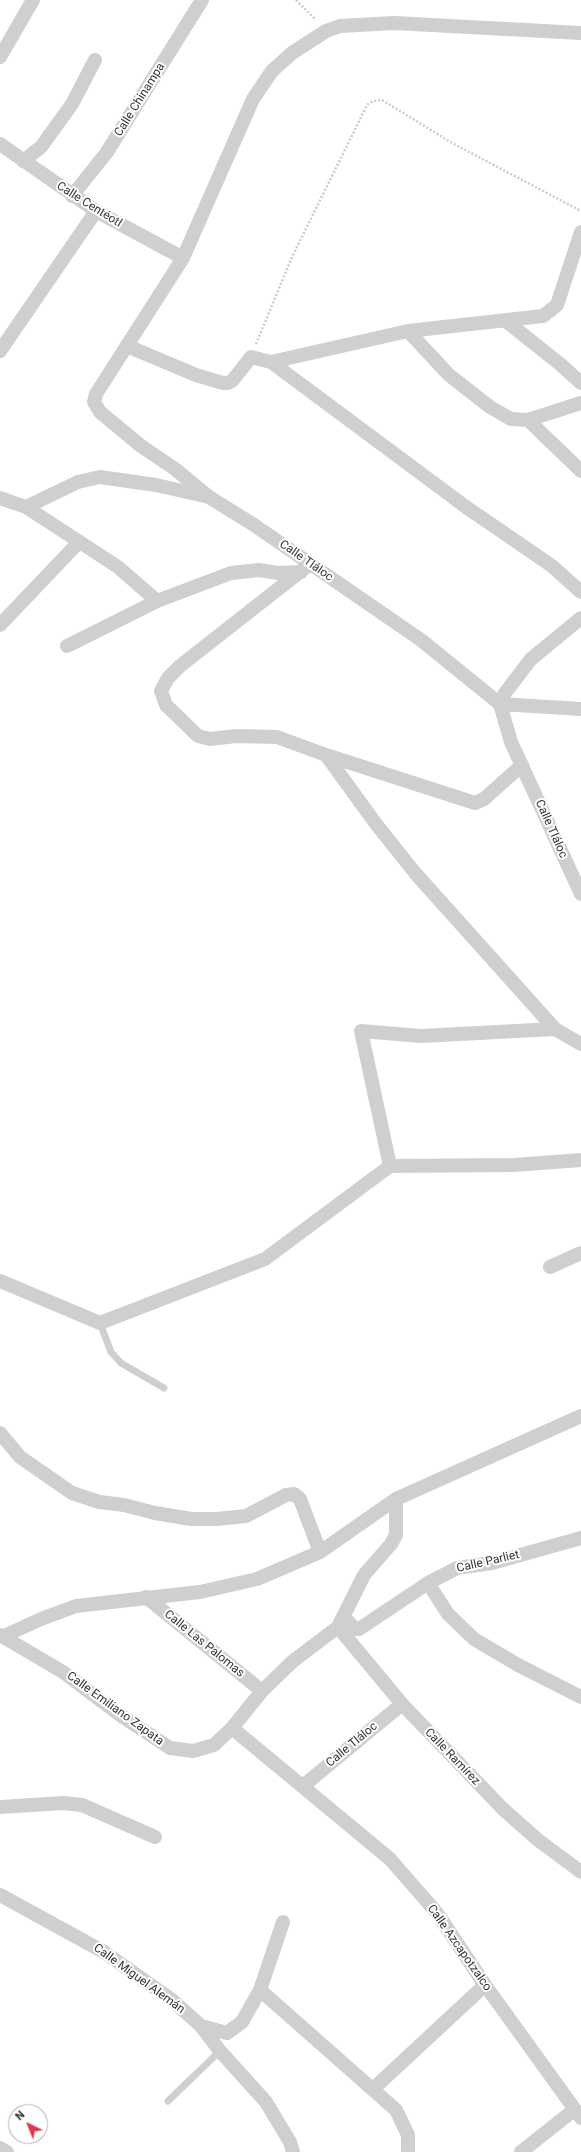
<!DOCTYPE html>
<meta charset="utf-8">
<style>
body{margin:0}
#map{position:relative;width:581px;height:2152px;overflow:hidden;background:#fff;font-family:Roboto,sans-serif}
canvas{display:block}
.north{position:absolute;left:8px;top:2104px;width:40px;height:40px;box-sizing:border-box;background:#fff;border:1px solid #adadad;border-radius:50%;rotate:317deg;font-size:11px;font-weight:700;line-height:16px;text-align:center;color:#323232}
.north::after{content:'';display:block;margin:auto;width:14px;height:18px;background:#e7354b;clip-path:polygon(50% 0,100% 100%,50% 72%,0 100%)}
</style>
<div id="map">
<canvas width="581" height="2152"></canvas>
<div class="north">N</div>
</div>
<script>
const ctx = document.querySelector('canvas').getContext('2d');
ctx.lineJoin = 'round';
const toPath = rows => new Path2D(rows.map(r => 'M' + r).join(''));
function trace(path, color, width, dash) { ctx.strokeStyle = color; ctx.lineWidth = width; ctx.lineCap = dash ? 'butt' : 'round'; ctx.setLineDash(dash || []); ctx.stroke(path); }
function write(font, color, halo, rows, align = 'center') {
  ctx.font = font + ' Roboto,sans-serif'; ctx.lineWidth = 4; ctx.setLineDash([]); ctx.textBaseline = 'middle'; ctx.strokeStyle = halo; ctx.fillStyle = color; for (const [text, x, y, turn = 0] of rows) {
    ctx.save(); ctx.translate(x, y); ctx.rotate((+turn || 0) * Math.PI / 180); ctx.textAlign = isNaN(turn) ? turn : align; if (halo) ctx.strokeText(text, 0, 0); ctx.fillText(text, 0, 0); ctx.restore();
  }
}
const path = toPath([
 [296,0,316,20],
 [256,344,292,257,367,105,373,101,382,100,452,143,581,211]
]);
const service = toPath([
 [100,1323,111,1352,121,1363,164,1388],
 [168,2101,220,2051]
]);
const minor = toPath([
 [0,57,33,0],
 [0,144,96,211,183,258],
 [23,161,41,147,72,104,95,60],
 [72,196,107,152,202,0],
 [506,321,560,364,581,383],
 [408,331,449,375,490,407,511,419,528,420,581,403],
 [127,346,196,375,223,383,228,383,233,380,251,357,271,362,466,507,552,566,581,592],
 [0,351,96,211],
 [271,362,408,331,543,316,557,305,581,232],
 [528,420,581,471],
 [209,497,175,469,141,446,100,412,94,402,96,394,183,258,253,99,272,71,292,53,326,31,340,26,394,23,581,33],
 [0,498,26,507,78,482,100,477,156,485,209,497,254,525,421,640,500,704,511,742,581,894],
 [26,507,118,567,157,601],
 [310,564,180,666,168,678,161,691,166,705,198,736,210,739,236,736,277,737,326,755,376,824,416,874,555,1029],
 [581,618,531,659,505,693,500,704,581,709],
 [0,625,79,542],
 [67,646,157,601,231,573,259,570,278,573,301,572],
 [326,755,475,803,484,799,522,765],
 [390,1166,361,1031,421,1036,555,1029,581,1044],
 [550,1267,581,1253],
 [0,1281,100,1323,265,1259,390,1166,514,1165,581,1160],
 [0,1433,20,1457,72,1493,99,1502,124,1505,155,1513,191,1519,217,1519,246,1516,286,1495,294,1494,300,1499,320,1552],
 [428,1583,448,1614,474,1639,518,1665,581,1697],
 [146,1597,262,1691],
 [344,1617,355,1629,359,1629,428,1583,457,1568,492,1563,581,1538],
 [338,1627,402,1704,503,1809,538,1840,581,1872],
 [0,1635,63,1672,120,1715,170,1748,193,1751,214,1745,232,1728,262,1691,293,1661,338,1627,364,1575,391,1544,396,1535,396,1499],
 [4,1636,41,1619,76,1606,200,1592,257,1579,320,1552,396,1499,581,1416],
 [232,1728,390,1859,437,1913,485,1985,581,2118],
 [303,1786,402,1704],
 [0,1807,63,1803,82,1805,155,1837],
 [0,1895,104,1952,172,2000,201,2026,220,2051,266,2102,290,2142,293,2152],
 [260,1990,396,2110,408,2135,408,2152],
 [201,2026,227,2033,242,2022,260,1990,283,1922],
 [373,2089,485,1985],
 [0,2148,7,2152],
 [521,2152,574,2110]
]);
const streetNames = [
 ["Calle Chinampa",140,100,-58],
 ["Calle Centéotl",89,205,32],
 ["Calle Tláloc",306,561,35],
 ["Calle Tláloc",551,829,66],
 ["Calle Parliet",488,1562,-13],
 ["Calle Las Palomas",204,1644,39],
 ["Calle Emiliano Zapata",115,1709,36],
 ["Calle Tláloc",352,1745,-40],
 ["Calle Ramírez",452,1757,46],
 ["Calle Azcapotzalco",459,1948,55],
 ["Calle Miguel Alemán",139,1979,36]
];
trace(path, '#ccc', 2.5, [2, 2]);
trace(service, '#cfcfcf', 7);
trace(minor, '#cfcfcf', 14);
write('12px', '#323232', '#fff', streetNames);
</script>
